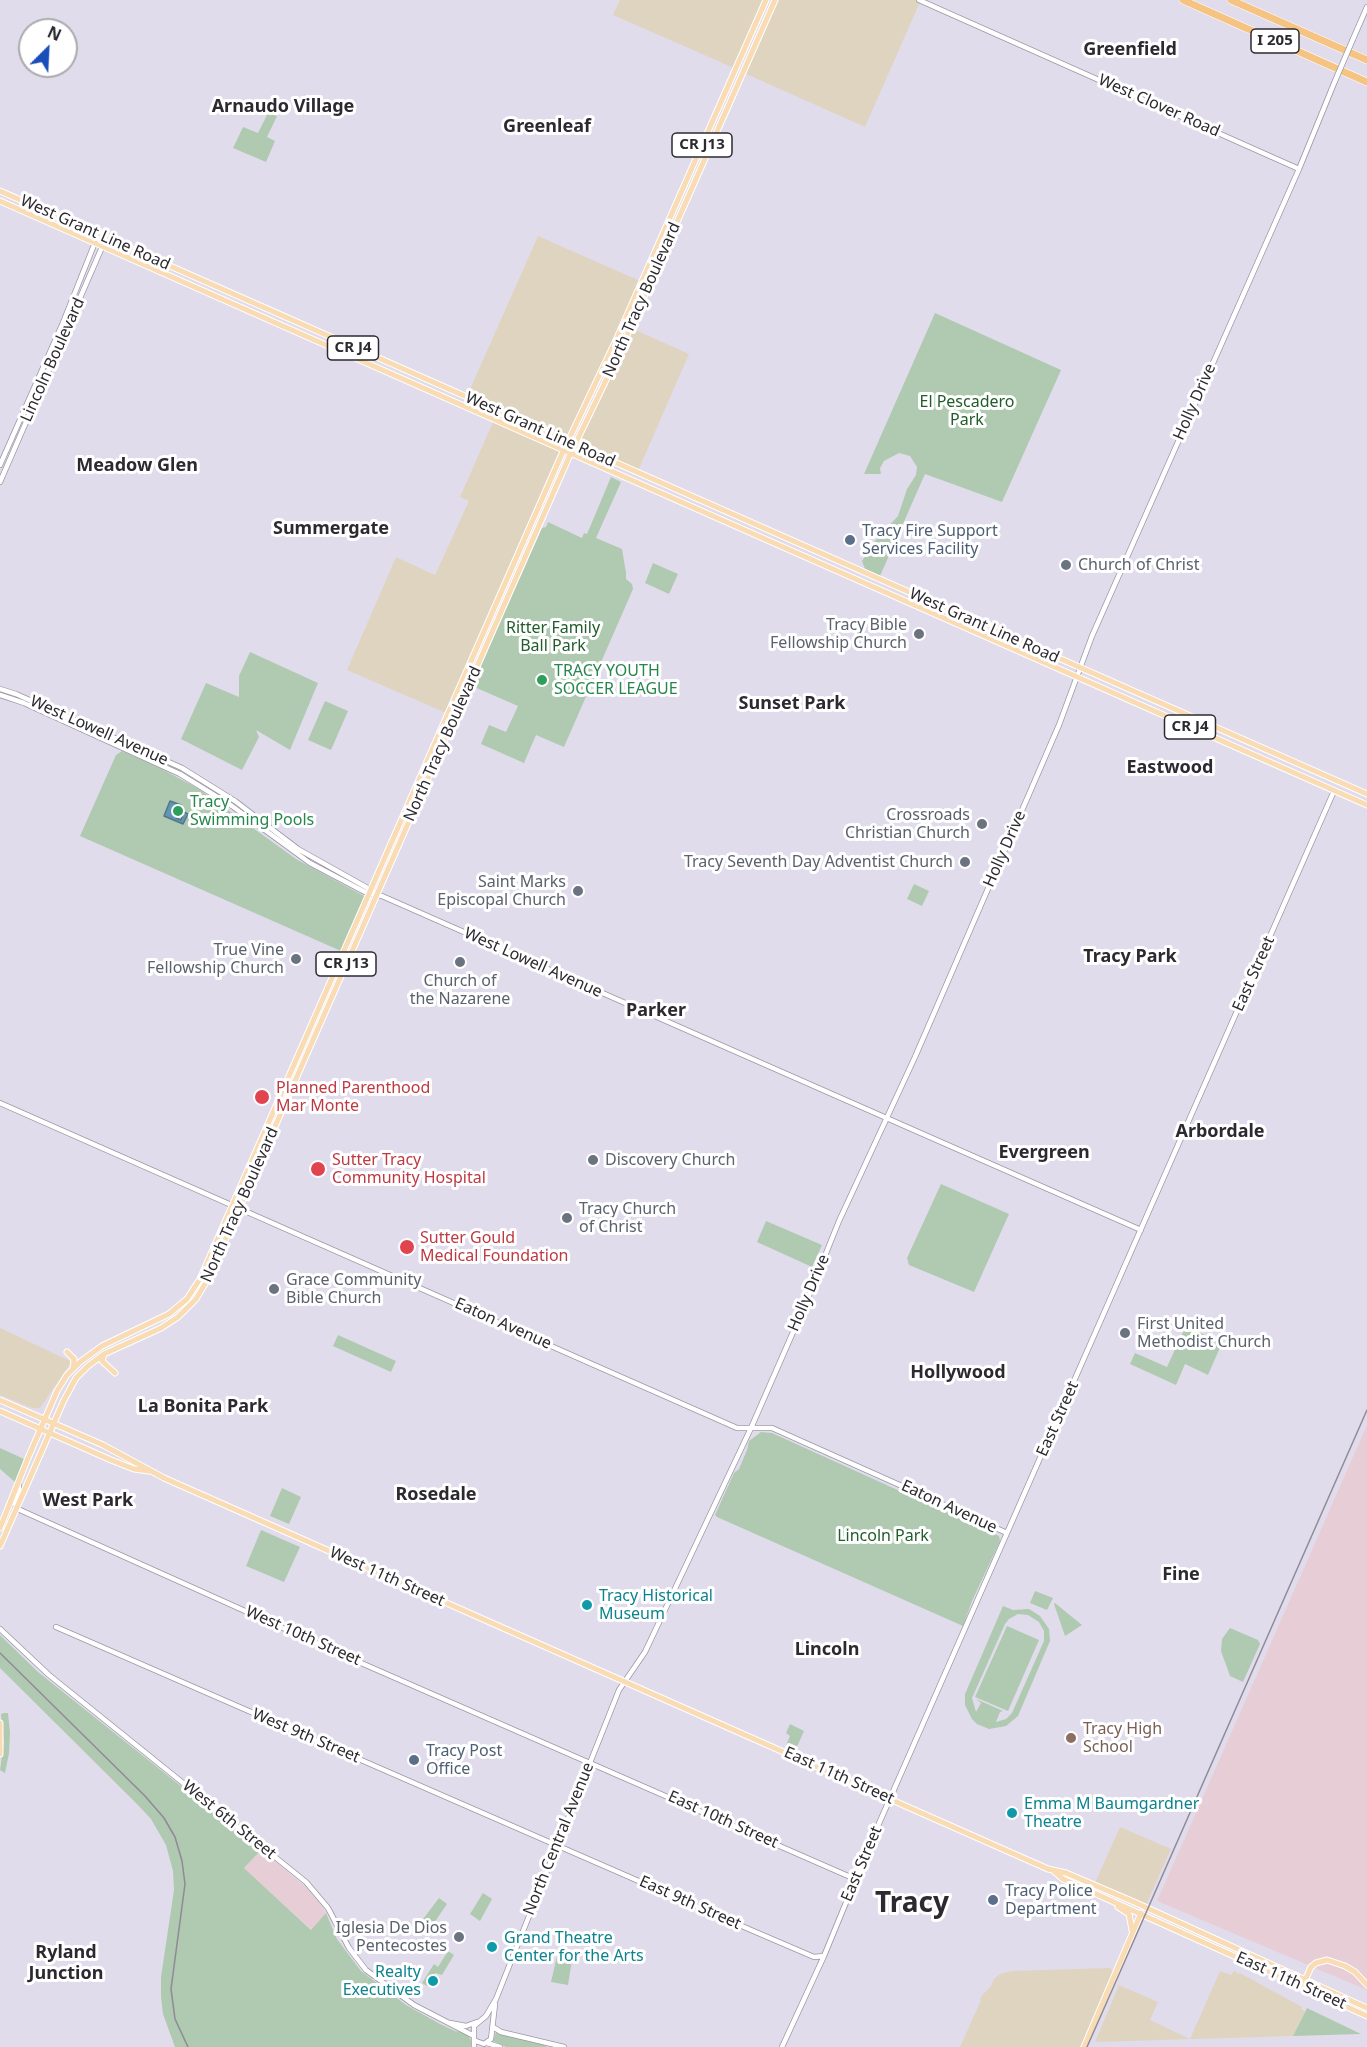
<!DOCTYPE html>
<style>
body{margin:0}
#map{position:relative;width:1367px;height:2047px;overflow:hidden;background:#e1dcec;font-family:"Noto Sans",sans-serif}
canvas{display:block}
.north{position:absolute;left:18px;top:18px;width:60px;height:60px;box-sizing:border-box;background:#fff;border:2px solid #abaaac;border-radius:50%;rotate:24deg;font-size:16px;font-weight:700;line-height:24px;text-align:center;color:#2c2a30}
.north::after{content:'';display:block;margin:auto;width:21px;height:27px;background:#1a4dba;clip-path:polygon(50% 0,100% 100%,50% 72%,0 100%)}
</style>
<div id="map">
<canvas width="1367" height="2047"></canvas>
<div class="north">N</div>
</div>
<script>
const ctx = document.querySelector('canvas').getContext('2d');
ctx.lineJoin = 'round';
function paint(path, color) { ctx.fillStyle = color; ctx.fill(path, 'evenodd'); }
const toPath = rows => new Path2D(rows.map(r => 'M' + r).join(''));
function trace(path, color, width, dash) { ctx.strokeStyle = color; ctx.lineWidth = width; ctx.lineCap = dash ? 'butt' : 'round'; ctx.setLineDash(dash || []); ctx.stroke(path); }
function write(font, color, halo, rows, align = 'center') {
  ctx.font = font + ' "Noto Sans",sans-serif'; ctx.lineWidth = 6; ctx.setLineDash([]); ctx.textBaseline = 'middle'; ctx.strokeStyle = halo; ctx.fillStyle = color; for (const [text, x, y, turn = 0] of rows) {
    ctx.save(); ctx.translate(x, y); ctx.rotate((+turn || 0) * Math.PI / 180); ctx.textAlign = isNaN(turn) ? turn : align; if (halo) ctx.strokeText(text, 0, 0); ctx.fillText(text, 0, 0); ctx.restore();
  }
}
const commercial = toPath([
 [620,0,763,0,734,68,613,15],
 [776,0,918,0,920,2,865,127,744,73],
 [538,236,640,281,567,440,467,396],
 [631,328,689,354,638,471,577,443],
 [494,420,561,450,446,713,347,670,396,557,435,575,469,501,460,497],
 [0,1328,70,1361,70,1364,40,1408,32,1408,0,1395],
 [1120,1827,1171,1849,1146,1905,1095,1883],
 [1110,1968,1113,1972,1080,2047,960,2047,981,2000,980,1998,991,1986,994,1979,1000,1974,1011,1971],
 [1220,1971,1231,1975,1234,1971,1239,1974,1240,1973,1302,2007,1301,2009,1305,2011,1293,2036,1095,2042,1119,1985,1158,2002,1150,2020,1190,2039]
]);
const industrial = toPath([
 [1367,1425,1367,1990,1157,1901],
 [261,1850,306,1887,321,1905,326,1913,312,1930,244,1868]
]);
const green = toPath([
 [268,113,277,116,267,137,275,141,266,162,233,148,243,127,258,133],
 [935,313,1061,370,1002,502,925,474,880,576,865,569,862,561,875,541,898,516,907,489,916,475,917,467,910,456,899,453,884,461,880,468,881,474,864,474],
 [611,477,621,482,596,538,622,549,626,573,626,579,632,584,633,589,564,747,536,735,524,763,481,744,489,725,506,732,518,706,472,686,542,528,546,527,548,522,582,538,584,533,587,534],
 [653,563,678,574,669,594,645,583],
 [250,652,318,683,290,750,256,730,259,737,242,770,181,739,206,683,239,697,239,676],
 [325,701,348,711,331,750,308,740],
 [122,751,160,768,199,789,296,859,364,896,364,899,341,951,80,836,116,755],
 [914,884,929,891,922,906,907,899],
 [941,1184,1009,1214,974,1292,909,1265,907,1258],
 [766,1221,822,1245,812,1267,757,1242],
 [1186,1326,1222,1343,1208,1375,1185,1364,1176,1385,1130,1364,1135,1353,1167,1367],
 [338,1335,396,1361,391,1372,333,1346],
 [761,1432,772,1433,999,1536,1000,1541,972,1601,963,1626,717,1517,715,1515,734,1473,739,1469,747,1450,749,1441],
 [0,1448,24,1459,15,1482,0,1469],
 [282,1488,301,1497,289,1524,270,1516],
 [261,1530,300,1547,284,1582,246,1566],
 [1035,1591,1053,1598,1047,1610,1030,1603],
 [1055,1603,1082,1625,1065,1636,1054,1604],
 [1003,1606,1013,1610,1029,1609,1040,1616,1049,1629,1050,1641,1018,1716,1006,1726,989,1729,977,1724,972,1719,965,1705,965,1694],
 [1018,1614,1028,1615,1039,1622,1044,1631,1044,1641,1012,1713,1006,1719,996,1722,1000,1712,1003,1711,976,1699,981,1703,976,1712,972,1698,1005,1624,1009,1619],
 [1007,1626,1039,1640,1008,1711,975,1697],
 [1230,1628,1258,1640,1260,1644,1243,1682,1230,1676,1221,1651,1222,1639],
 [0,1635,38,1672,261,1850,244,1868,311,1930,326,1913,337,1939,361,1971,406,2005,440,2024,455,2031,465,2033,470,2038,473,2047,175,2047,163,2014,161,1997,161,1977,174,1890,173,1871,166,1845,151,1819,137,1804,0,1668],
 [4,1713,8,1713,10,1733,9,1753,5,1773,0,1770,4,1742,1,1714],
 [790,1724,804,1731,796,1749,786,1745,790,1736,786,1733],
 [483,1893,492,1899,480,1921,470,1914],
 [439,1898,447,1904,432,1926,423,1919],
 [448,1951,454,1955,442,1975,435,1973,427,1986,422,1983,434,1964,438,1967],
 [557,1956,572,1960,568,1985,551,1982],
 [1307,2008,1361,2034,1293,2036],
 [496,2032,544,2045,547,2047,506,2047,493,2041]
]);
const water = toPath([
 [170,801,181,805,176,818,181,820,184,812,188,814,183,824,164,816,170,801]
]);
const minor = toPath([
 [919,0,1299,169],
 [1353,39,1367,7],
 [0,465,62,325,98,235],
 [0,482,106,238],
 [0,689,16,694,182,768,235,801,298,849,373,891],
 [0,695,24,703,180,774,232,806,310,863,365,892,382,896,1141,1230],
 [0,1103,737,1428,772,1428,1007,1533],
 [19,1481,19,1489,15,1504,17,1508,20,1510,352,1659,855,1879],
 [56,1627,751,1930,814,1957,824,1956],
 [0,1629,49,1675,306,1882,328,1908,349,1948,366,1970,414,2005,474,2036],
 [450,2023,466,2026,477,2022],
 [493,2027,501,2032,564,2047],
 [476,2041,484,2044,491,2039,495,2004],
 [487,2043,500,2047],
 [474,2047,474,2026,486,2016,496,1999,619,1690,645,1652,751,1428,808,1298,839,1221,915,1057,1059,725,1092,636,1299,169,1335,81],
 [782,2047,824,1956,873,1837,1334,791]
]);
const major = toPath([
 [0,191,1367,794],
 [0,201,1367,805],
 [67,1352,74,1359,73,1368],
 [104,1354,102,1361,115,1373],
 [0,1400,103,1445,164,1478,1048,1869,1066,1873,1134,1902,1367,2008],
 [0,1411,111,1460,134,1469,149,1471],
 [0,1528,28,1458,57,1391,67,1375,80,1362,102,1346,169,1314,187,1299,200,1279,561,456,617,338,766,0],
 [0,1546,64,1400,76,1378,88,1366,104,1354,161,1328,178,1317,196,1299,208,1279,569,457,620,351,775,0],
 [0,1723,0,1754],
 [1055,1872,1063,1879,1367,2016],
 [1118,1907,1129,1914,1132,1930],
 [1302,1987,1311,1967,1316,1963,1327,1960,1345,1966,1355,1972,1367,1985],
 [1084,2047,1141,1913]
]);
const highway = toPath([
 [1183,0,1367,82],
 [1231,0,1367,60]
]);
const rail = toPath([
 [0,1653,145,1796,164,1818,175,1837,182,1861,185,1884,171,1989,175,2019,188,2047],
 [1087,2047,1367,1410]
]);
const minorBridge = toPath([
 [1335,81,1353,39]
]);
const markers = [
 [850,540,6,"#5c6f8a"],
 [1066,565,6,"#6b7280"],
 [919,634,6,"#6b7280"],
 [542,680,6,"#2e9e5b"],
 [178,811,6,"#2e9e5b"],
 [982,824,6,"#6b7280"],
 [965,862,6,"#6b7280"],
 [578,891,6,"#6b7280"],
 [296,959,6,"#6b7280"],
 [460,962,6,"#6b7280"],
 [262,1097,8,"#e0444e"],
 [593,1160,6,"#6b7280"],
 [318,1169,8,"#e0444e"],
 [567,1218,6,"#6b7280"],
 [407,1247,8,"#e0444e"],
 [274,1289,6,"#6b7280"],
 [1125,1333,6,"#6b7280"],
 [587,1605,6,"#0f9aa8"],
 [1071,1738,6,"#8d6e63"],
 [414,1760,6,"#5c6f8a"],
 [1012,1813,6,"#0f9aa8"],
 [993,1900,6,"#5c6f8a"],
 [459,1937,6,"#6b7280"],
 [492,1947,6,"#0f9aa8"],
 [433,1981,6,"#0f9aa8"]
];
const shields = [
 [1275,41,48],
 [702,145,60],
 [353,348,51],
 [1190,727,51],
 [346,964,60]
];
const shieldNames = [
 ["I 205",1275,41],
 ["CR J13",702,145],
 ["CR J4",353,348],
 ["CR J4",1190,727],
 ["CR J13",346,964]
];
const streetNames = [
 ["West Clover Road",1159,106,24],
 ["West Grant Line Road",95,233,24],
 ["North Tracy Boulevard",642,300,-66],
 ["Lincoln Boulevard",53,360,-66],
 ["Holly Drive",1195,402,-66],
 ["West Grant Line Road",540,430,24],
 ["West Grant Line Road",984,626,24],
 ["West Lowell Avenue",99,731,24],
 ["North Tracy Boulevard",443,744,-66],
 ["Holly Drive",1005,849,-66],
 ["West Lowell Avenue",533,963,24],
 ["East Street",1254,974,-66],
 ["North Tracy Boulevard",240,1205,-66],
 ["Holly Drive",809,1293,-67],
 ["Eaton Avenue",503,1324,24],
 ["East Street",1058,1419,-66],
 ["Eaton Avenue",949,1507,25],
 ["West 11th Street",387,1577,24],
 ["West 10th Street",303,1636,24],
 ["West 9th Street",306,1736,23],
 ["East 11th Street",839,1776,24],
 ["West 6th Street",229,1820,39],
 ["East 10th Street",723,1820,24],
 ["North Central Avenue",559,1839,-68],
 ["East Street",862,1864,-67],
 ["East 9th Street",690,1903,24],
 ["East 11th Street",1291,1981,24]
];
const parkNames = [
 ["El Pescadero",967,402],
 ["Park",967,420],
 ["Ritter Family",553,628],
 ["Ball Park",553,646],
 ["Lincoln Park",883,1536]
];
const serviceNames = [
 ["Tracy Fire Support",862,531],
 ["Services Facility",862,549],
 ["Tracy Post",426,1751],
 ["Office",426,1769],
 ["Tracy Police",1005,1891],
 ["Department",1005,1909]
];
const worshipNames = [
 ["Church of Christ",1078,565,"left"],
 ["Tracy Bible",907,625],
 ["Fellowship Church",907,643],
 ["Crossroads",970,815],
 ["Christian Church",970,833],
 ["Tracy Seventh Day Adventist Church",953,862],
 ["Saint Marks",566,882],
 ["Episcopal Church",566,900],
 ["True Vine",284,950],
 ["Fellowship Church",284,968],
 ["Church of",460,981,"center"],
 ["the Nazarene",460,999,"center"],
 ["Discovery Church",605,1160,"left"],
 ["Tracy Church",579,1209,"left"],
 ["of Christ",579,1227,"left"],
 ["Grace Community",286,1280,"left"],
 ["Bible Church",286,1298,"left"],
 ["First United",1137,1324,"left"],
 ["Methodist Church",1137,1342,"left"],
 ["Iglesia De Dios",447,1928],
 ["Pentecostes",447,1946]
];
const leisureNames = [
 ["TRACY YOUTH",554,671],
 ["SOCCER LEAGUE",554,689],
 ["Tracy",190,802],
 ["Swimming Pools",190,820]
];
const healthNames = [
 ["Planned Parenthood",276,1088],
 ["Mar Monte",276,1106],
 ["Sutter Tracy",332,1160],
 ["Community Hospital",332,1178],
 ["Sutter Gould",420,1238],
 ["Medical Foundation",420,1256]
];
const cultureNames = [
 ["Tracy Historical",599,1596],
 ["Museum",599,1614],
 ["Emma M Baumgardner",1024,1804],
 ["Theatre",1024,1822],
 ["Grand Theatre",504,1938],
 ["Center for the Arts",504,1956],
 ["Realty",421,1972,"right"],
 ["Executives",421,1990,"right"]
];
const educationNames = [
 ["Tracy High",1083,1729],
 ["School",1083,1747]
];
const neighbourhoodNames = [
 ["Greenfield",1130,50],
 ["Arnaudo Village",283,107],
 ["Greenleaf",547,127],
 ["Meadow Glen",137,466],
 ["Summergate",331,529],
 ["Sunset Park",792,704],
 ["Eastwood",1170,768],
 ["Tracy Park",1130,957],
 ["Parker",656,1011],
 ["Arbordale",1220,1132],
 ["Evergreen",1044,1153],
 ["Hollywood",958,1373],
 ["La Bonita Park",203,1407],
 ["Rosedale",436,1495],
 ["West Park",88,1501],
 ["Fine",1181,1575],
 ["Lincoln",827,1650],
 ["Ryland",66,1953],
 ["Junction",66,1974]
];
const townNames = [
 ["Tracy",912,1904]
];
paint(commercial, '#dfd4c0');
paint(industrial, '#e7ced6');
paint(green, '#afcab0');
paint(water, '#6296b4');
trace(water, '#52768c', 1.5);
trace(minor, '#9b97a5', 6);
trace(major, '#fff', 7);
trace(highway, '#fff', 8);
trace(minor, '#fff', 4.5);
trace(major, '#f9dbb4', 5);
trace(highway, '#f5c382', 7);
trace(rail, '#8e8a96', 1.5);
trace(minorBridge, '#9b97a5', 6, []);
trace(minorBridge, '#fff', 4.5);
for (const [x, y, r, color] of markers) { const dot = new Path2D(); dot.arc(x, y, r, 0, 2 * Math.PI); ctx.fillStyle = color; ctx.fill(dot); trace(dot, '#fff', 2); }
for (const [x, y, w] of shields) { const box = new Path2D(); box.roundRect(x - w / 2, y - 12, w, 24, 4.5); ctx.fillStyle = '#fff'; ctx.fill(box); trace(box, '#2c2a30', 1.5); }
write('bold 15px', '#2c2a30', null, shieldNames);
write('16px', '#2c2a30', '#fff', streetNames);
write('16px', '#215c2a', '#fff', parkNames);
write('16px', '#4e5e75', '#fff', serviceNames, 'left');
write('16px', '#5b616d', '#fff', worshipNames, 'right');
write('16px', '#27864d', '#fff', leisureNames, 'left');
write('16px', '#be3a42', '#fff', healthNames, 'left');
write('16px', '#0d838f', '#fff', cultureNames, 'left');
write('16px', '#785e54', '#fff', educationNames, 'left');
write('bold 18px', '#2c2a30', '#fff', neighbourhoodNames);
write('bold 28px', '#2c2a30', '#fff', townNames);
</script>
